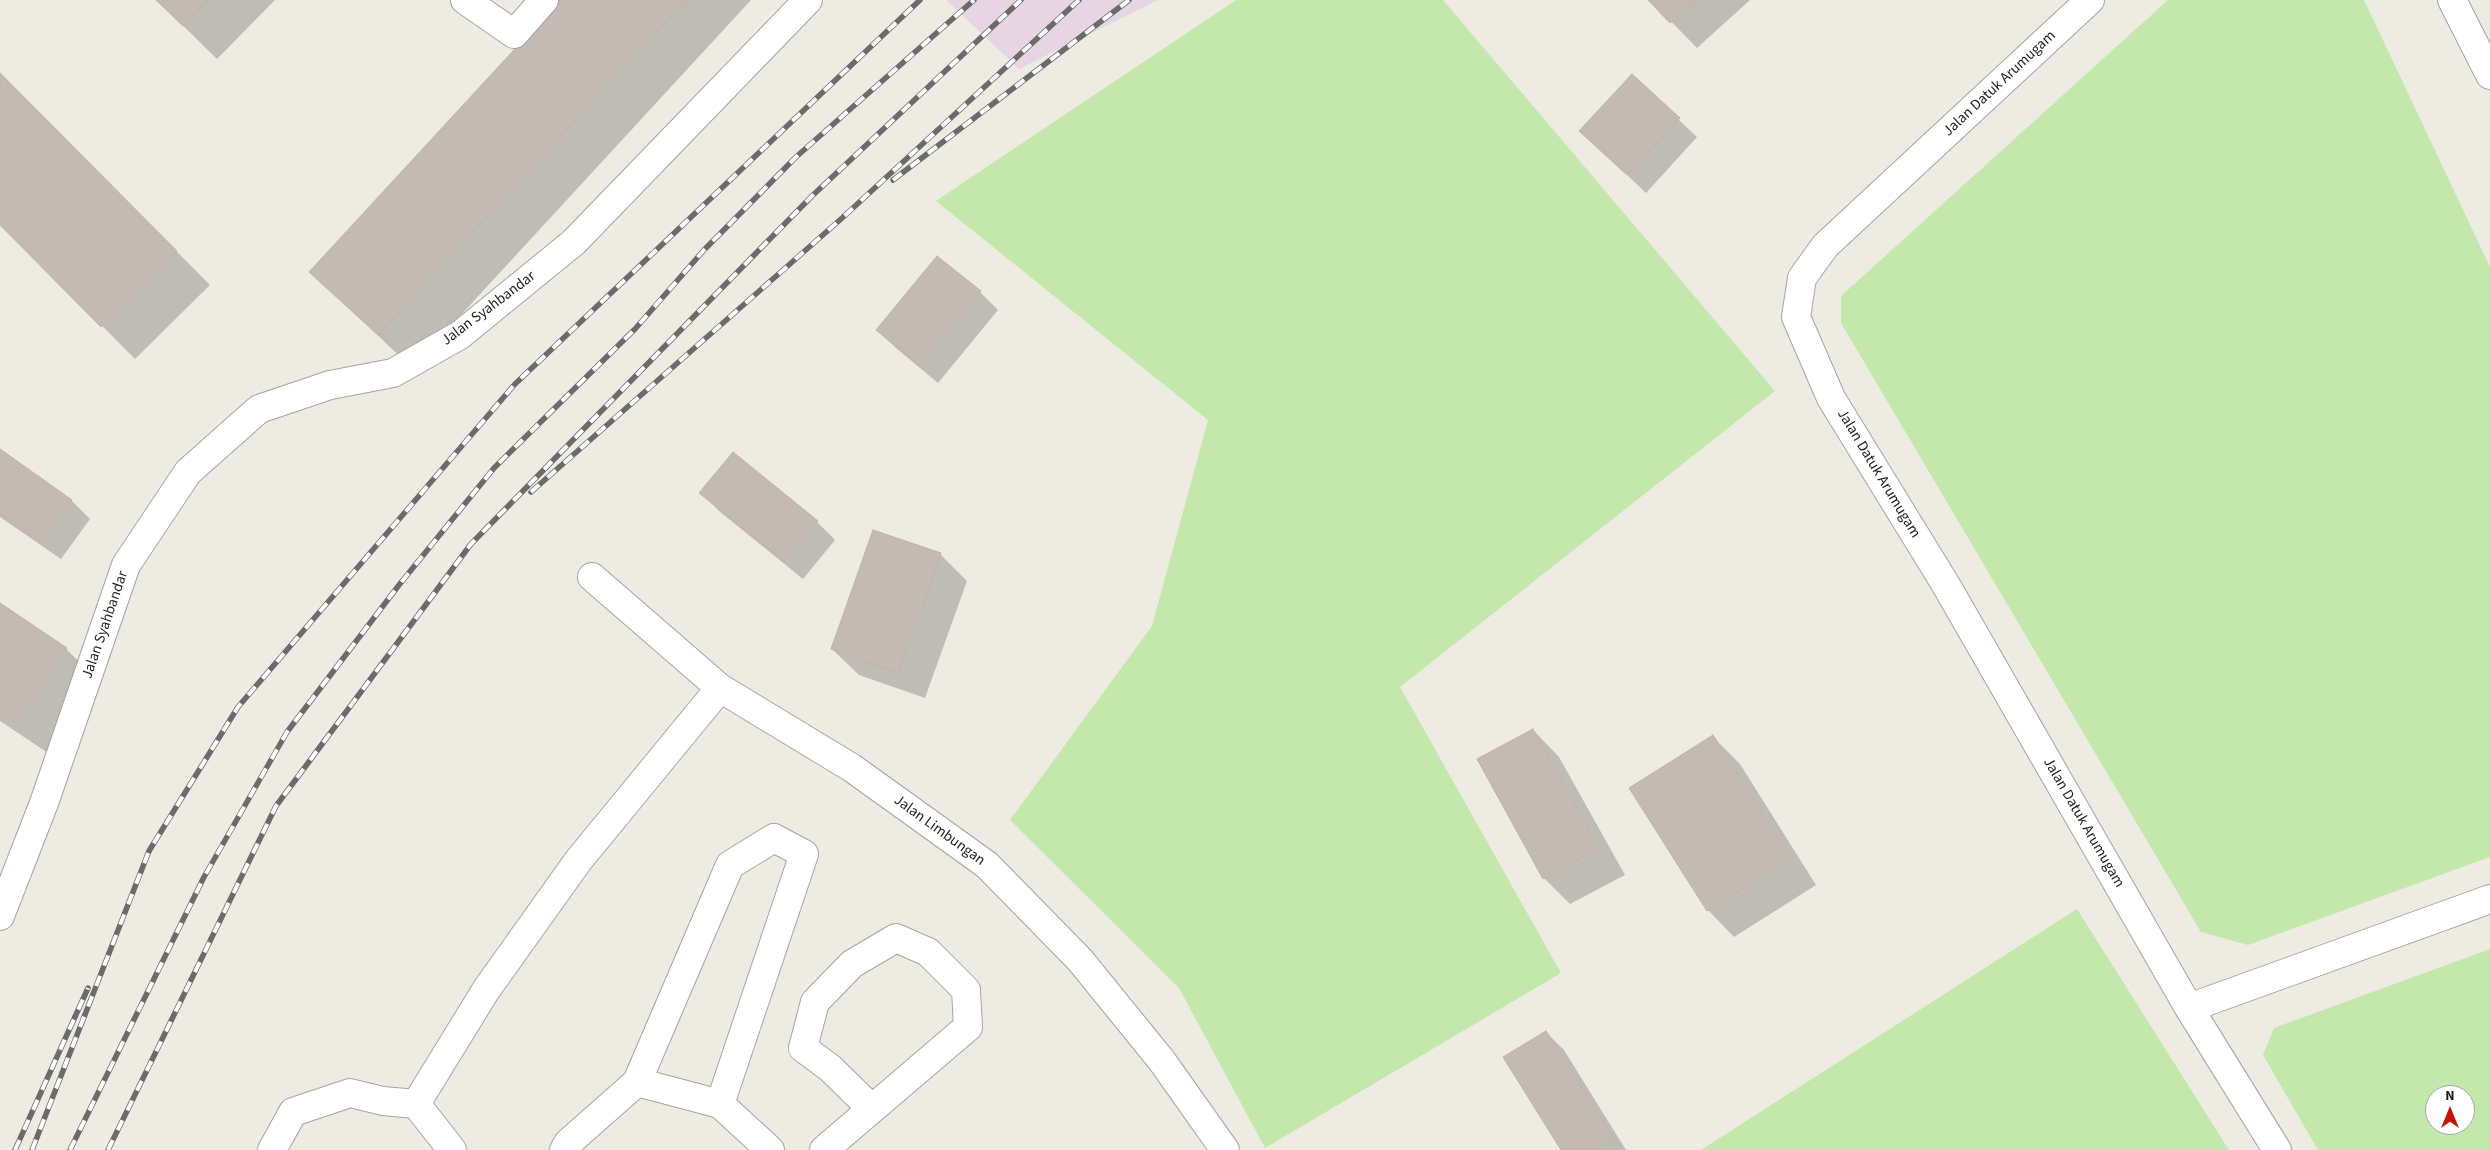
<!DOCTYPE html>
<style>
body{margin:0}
#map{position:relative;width:2490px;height:1150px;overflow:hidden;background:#eeebe3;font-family:"Source Sans 3",sans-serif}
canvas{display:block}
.north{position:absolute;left:2425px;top:1085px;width:50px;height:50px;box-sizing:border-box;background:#fff;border:1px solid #a5a5a5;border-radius:50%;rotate:0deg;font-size:14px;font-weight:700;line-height:20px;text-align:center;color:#1d1d1d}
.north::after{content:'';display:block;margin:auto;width:18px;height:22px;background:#c41307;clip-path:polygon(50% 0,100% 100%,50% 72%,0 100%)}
</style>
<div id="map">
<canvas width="2490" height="1150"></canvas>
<div class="north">N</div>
</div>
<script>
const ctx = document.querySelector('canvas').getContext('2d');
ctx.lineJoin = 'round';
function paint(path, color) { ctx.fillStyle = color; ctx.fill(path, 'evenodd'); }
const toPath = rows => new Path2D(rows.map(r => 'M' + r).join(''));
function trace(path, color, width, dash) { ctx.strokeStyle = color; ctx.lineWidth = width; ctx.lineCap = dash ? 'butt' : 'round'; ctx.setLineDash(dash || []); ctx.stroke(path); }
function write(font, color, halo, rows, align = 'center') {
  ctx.font = font + ' "Source Sans 3",sans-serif'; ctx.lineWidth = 4.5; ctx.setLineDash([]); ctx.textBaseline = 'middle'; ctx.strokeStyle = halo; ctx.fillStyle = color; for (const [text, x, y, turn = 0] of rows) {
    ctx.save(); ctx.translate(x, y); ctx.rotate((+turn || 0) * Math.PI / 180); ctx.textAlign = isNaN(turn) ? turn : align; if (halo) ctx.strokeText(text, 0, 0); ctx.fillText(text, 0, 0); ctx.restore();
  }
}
const industrial = toPath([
 [946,0,1158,0,1019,69]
]);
const grass = toPath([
 [1236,0,1443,0,1775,391,1400,687,1561,973,1265,1148,1179,988,1010,820,1152,626,1208,420,936,201],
 [2168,0,2364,0,2490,267,2490,857,2248,945,2201,932,1841,323,1841,296],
 [2077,909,2229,1150,1700,1150,1701,1150],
 [2490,949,2490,1150,2318,1150,2263,1055,2274,1028],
 [2435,1095,2465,1095,2465,1125,2435,1125]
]);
const shadow = toPath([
 [157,0,275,0,217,59],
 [526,0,751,0,412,368,311,272,558,4,543,17],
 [1650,0,1750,0,1697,48],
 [0,74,210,285,135,359,0,223],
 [1632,76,1697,137,1646,193,1581,131],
 [980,292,998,310,938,383,896,348,877,330],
 [0,450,72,501,90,519,61,559,0,517],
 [701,492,817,522,835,540,803,579,719,511],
 [940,554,967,581,925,698,859,675,832,649],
 [0,605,66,649,100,682,51,755,0,721],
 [1533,730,1559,757,1625,875,1570,904,1544,878],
 [1713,737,1740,764,1816,885,1734,937,1708,910],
 [1546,1032,1564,1050,1626,1150,1562,1150]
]);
const building = toPath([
 [156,0,208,0,183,26,156,0],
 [560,0,686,0,378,335,309,272,560,0],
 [1648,0,1695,0,1670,23,1648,0],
 [0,73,177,251,101,327,0,225,0,73],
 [1632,74,1680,118,1627,175,1579,131,1632,74],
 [937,256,981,291,919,365,876,330,937,256],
 [0,449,72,500,42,542,0,513,0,449],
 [733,452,818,521,784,561,699,493,733,452],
 [873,530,941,553,899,673,831,649,873,530],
 [0,603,67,648,17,723,0,711,0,603],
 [1533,729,1599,848,1543,879,1477,759,1533,729],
 [1713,735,1791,858,1707,911,1629,788,1713,735],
 [1546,1031,1615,1140,1599,1150,1561,1150,1503,1057,1546,1031]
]);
const minor = toPath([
 [465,0,514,34,544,0],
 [2090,0,1825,246,1802,278,1796,317,1831,398,1946,585,2189,1008,2277,1150],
 [2452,0,2490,75],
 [592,577,720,688,852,768,987,865,1080,960,1162,1061,1225,1150],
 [0,916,44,803,126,565,188,472,259,409,330,385,393,373,460,335,574,242,808,0],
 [2189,1008,2490,899],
 [637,1082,730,865,774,838,804,854,720,1104],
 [272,1150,293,1112,350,1093,383,1101,416,1104],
 [452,1150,416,1104,486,990,578,861,720,688],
 [564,1150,568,1143,637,1082,720,1104,770,1150],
 [824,1150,968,1027,966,990,928,952,896,938,852,964,815,1002,803,1048,830,1068,872,1109]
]);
const rail = toPath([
 [893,180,1129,0],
 [531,492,841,219,1079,0],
 [15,1150,88,988],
 [32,1150,149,851,238,707,515,384,920,0],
 [70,1150,204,877,287,732,399,585,494,468,635,329,704,250,796,157,974,0],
 [108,1150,276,806,471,544,812,196,1021,0]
]);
const streetNames = [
 ["Jalan Datuk Arumugam",2000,84,-43],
 ["Jalan Syahbandar",489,309,-37],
 ["Jalan Datuk Arumugam",1878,474,59],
 ["Jalan Syahbandar",106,625,-71],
 ["Jalan Datuk Arumugam",2083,823,60],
 ["Jalan Limbungan",939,831,36]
];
paint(industrial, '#e7d5e3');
paint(grass, '#c4e7ab');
paint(shadow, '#0003');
paint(building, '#c2bab3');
trace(building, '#bfb3a6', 1);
trace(minor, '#a4a4a4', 30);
trace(minor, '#fff', 28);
trace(rail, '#6b6b6b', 5.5);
trace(rail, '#fff', 4, [11]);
write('15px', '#1d1d1d', '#fff', streetNames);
</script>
